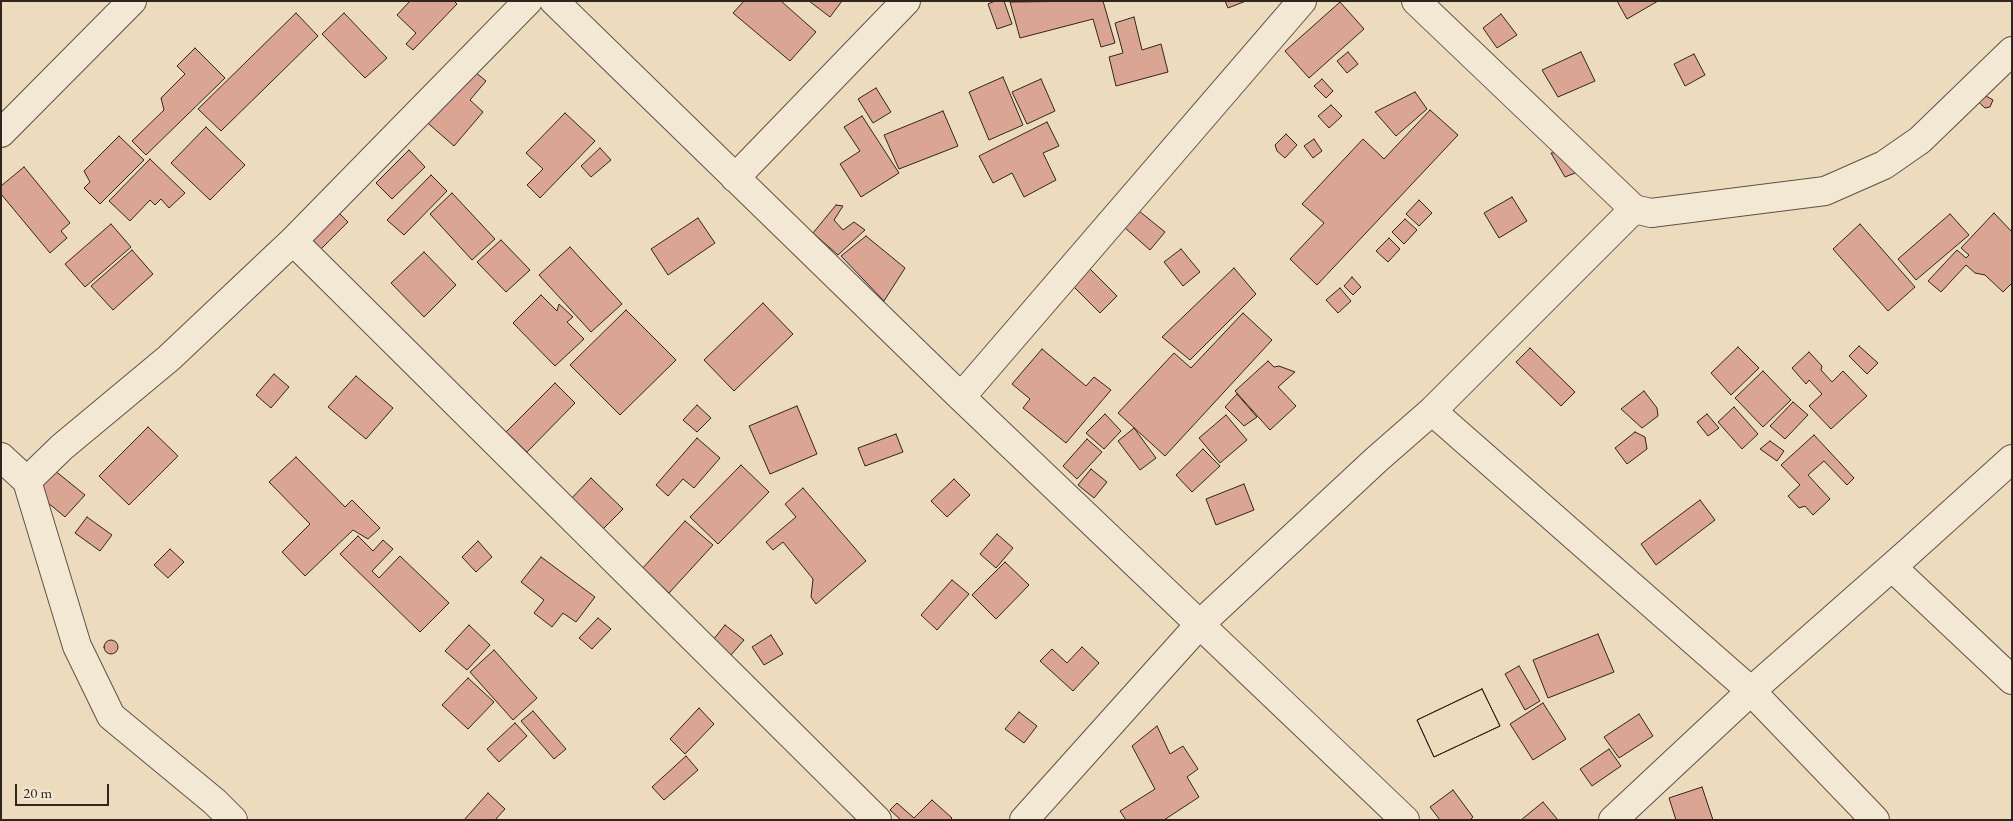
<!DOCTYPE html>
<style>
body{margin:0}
#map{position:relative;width:2013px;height:821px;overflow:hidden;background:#ecdbbc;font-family:"EB Garamond",serif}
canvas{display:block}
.frame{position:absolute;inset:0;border:2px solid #31251f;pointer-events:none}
.scale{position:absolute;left:15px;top:784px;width:94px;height:22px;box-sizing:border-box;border:2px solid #31251f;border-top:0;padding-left:6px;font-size:15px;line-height:18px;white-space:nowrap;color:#31251f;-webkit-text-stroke:4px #f3e8d3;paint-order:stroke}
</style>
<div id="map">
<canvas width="2013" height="821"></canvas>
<div class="frame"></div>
<div class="scale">20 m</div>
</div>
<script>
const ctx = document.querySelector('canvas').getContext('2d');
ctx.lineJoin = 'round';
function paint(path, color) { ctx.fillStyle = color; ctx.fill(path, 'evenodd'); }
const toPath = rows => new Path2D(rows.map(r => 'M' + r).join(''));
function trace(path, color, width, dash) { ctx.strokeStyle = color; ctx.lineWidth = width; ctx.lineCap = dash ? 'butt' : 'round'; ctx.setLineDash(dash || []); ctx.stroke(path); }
const building = toPath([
 [410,1,454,1,457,4,413,50,406,44,416,33,397,15,410,1],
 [744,1,781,1,816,32,790,61,733,13,744,1],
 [809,1,842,1,830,17,809,1],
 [995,1,1004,1,1012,24,997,29,988,4,995,1],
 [1103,1,1115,43,1101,47,1093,19,1020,38,1010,2,1103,1],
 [1225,1,1246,1,1228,8,1225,1],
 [1617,1,1658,1,1627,19,1617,1],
 [1340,2,1364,29,1309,78,1285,51,1340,2],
 [296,13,318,36,221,131,198,109,296,13],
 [344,13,387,58,365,78,322,34,344,13],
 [1501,14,1517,35,1497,48,1483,28,1501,14],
 [1134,17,1142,50,1161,44,1168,72,1116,86,1109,57,1123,53,1115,23,1134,17],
 [195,48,225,78,146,155,132,141,164,110,161,98,185,74,177,66,195,48],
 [1348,52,1358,64,1347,73,1337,61,1348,52],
 [1581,52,1595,81,1558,97,1542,70,1581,52],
 [1694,54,1705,75,1685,86,1674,64,1694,54],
 [468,66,486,81,470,100,483,112,454,146,422,118,468,66],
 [1003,77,1023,125,989,140,969,92,1003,77],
 [1041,79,1055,111,1027,124,1012,92,1041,79],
 [1322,79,1333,91,1326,98,1314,86,1322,79],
 [876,88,891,112,873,123,858,99,876,88],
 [1984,89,1986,96,1993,100,1990,107,1985,108,1972,96,1984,89],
 [1415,92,1427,109,1396,136,1375,112,1415,92],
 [1331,105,1342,116,1329,128,1318,116,1331,105],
 [1430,110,1458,135,1317,285,1290,259,1324,223,1302,204,1363,139,1384,159,1430,110],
 [943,111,958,146,899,169,884,135,943,111],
 [565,113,595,141,540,198,527,185,543,169,526,153,565,113],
 [862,116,899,173,861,197,840,164,860,151,844,127,862,116],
 [1047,122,1059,146,1043,153,1056,180,1024,197,1012,173,993,183,979,156,1047,122],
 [206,127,245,165,210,200,171,163,206,127],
 [1286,134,1297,145,1285,158,1277,151,1275,145,1286,134],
 [119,136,144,160,100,204,84,188,90,182,84,171,119,136],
 [1314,139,1322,151,1313,158,1304,146,1314,139],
 [600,148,611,160,591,177,581,166,600,148],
 [409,150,425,167,392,199,376,183,409,150],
 [1569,152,1585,169,1565,177,1551,153,1569,152],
 [150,159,185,193,169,208,161,199,155,205,150,200,130,221,109,201,150,159],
 [24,167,70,223,61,231,67,238,50,253,1,194,1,186,24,167],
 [431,175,447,191,404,235,387,220,431,175],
 [452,193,495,239,472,260,430,214,452,193],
 [1512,197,1527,221,1499,238,1484,213,1512,197],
 [1419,200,1432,213,1419,226,1406,214,1419,200],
 [836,205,843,206,834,220,843,230,854,222,865,230,838,255,813,233,836,205],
 [332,206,348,222,315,255,300,239,332,206],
 [1139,211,1165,232,1150,250,1124,227,1139,211],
 [1994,213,2012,232,2012,283,2003,292,1985,275,1975,273,1966,265,1941,292,1928,281,1957,250,1966,258,1969,255,1961,248,1994,213],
 [1950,214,1969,235,1916,280,1898,259,1950,214],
 [698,218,715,243,668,275,651,249,698,218],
 [1405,219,1417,230,1404,244,1392,232,1405,219],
 [111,224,131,247,85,287,65,264,111,224],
 [1860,224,1915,287,1888,311,1833,249,1860,224],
 [866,236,905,268,884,301,841,256,866,236],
 [1389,238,1400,249,1388,262,1376,251,1389,238],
 [501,240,530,270,506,292,477,262,501,240],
 [570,247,622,304,591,332,539,275,570,247],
 [1181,249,1200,272,1183,286,1164,262,1181,249],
 [132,250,153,274,113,310,91,286,132,250],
 [424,252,456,285,424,317,391,283,424,252],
 [1088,267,1117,296,1100,313,1071,284,1088,267],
 [1234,268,1256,294,1190,360,1162,337,1234,268],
 [1352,277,1361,287,1353,295,1344,286,1352,277],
 [1340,288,1351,301,1338,313,1326,300,1340,288],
 [541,295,557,311,559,304,573,317,567,322,584,339,555,366,513,323,541,295],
 [763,303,793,334,734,391,704,360,763,303],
 [626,310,676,360,620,415,570,365,626,310],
 [1243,313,1272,340,1165,456,1118,413,1174,353,1191,368,1243,313],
 [1859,346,1878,363,1867,374,1849,356,1859,346],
 [1738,347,1759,368,1731,395,1711,373,1738,347],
 [1530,348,1575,392,1561,406,1516,362,1530,348],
 [1042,349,1086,386,1094,377,1111,390,1066,443,1023,408,1030,399,1012,384,1042,349],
 [1809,352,1822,366,1821,370,1832,382,1843,371,1867,396,1831,429,1809,406,1822,394,1809,380,1806,384,1792,368,1809,352],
 [1268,361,1274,367,1279,366,1295,372,1278,387,1296,406,1270,430,1235,391,1268,361],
 [1763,371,1791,400,1763,427,1735,398,1763,371],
 [274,374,289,387,271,408,256,395,274,374],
 [356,376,393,408,366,439,328,407,356,376],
 [555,383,575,403,527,452,506,432,555,383],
 [1644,391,1657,408,1658,416,1642,428,1621,409,1644,391],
 [1237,394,1257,417,1244,426,1225,407,1237,394],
 [1793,402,1808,415,1785,439,1770,426,1793,402],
 [697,405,711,418,697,432,683,420,697,405],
 [797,406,817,454,770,474,749,426,797,406],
 [1734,407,1758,434,1742,449,1718,422,1734,407],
 [1105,414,1121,431,1104,449,1086,433,1105,414],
 [1707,414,1719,428,1708,436,1697,422,1707,414],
 [1226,415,1247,440,1220,463,1199,438,1226,415],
 [148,427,178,456,129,505,99,476,148,427],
 [1134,428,1156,458,1140,470,1118,441,1134,428],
 [1635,432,1645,437,1647,449,1627,464,1615,448,1635,432],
 [896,434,903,452,865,466,858,448,896,434],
 [1814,435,1854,478,1847,485,1824,461,1808,475,1830,499,1813,515,1805,506,1799,508,1788,496,1800,485,1781,465,1814,435],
 [697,438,720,458,694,488,683,479,668,496,656,485,697,438],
 [1087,439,1102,452,1077,479,1063,466,1087,439],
 [1770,441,1784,451,1777,461,1760,449,1770,441],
 [1203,449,1220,466,1192,492,1176,475,1203,449],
 [296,457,345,507,352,500,380,528,368,539,353,530,305,576,282,552,310,524,269,482,296,457],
 [741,465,769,492,718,544,690,517,741,465],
 [1091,469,1107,482,1094,498,1078,485,1091,469],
 [54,470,85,495,65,517,35,492,54,470],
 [591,478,623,509,600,532,568,502,591,478],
 [954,479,970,495,947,517,931,501,954,479],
 [1244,484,1254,510,1216,525,1206,499,1244,484],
 [803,488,866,561,816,604,811,597,813,579,783,542,773,550,766,542,796,517,785,504,803,488],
 [1700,500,1715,520,1656,565,1641,544,1700,500],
 [87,517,112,535,100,551,75,533,87,517],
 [685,521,713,545,669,593,642,569,685,521],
 [997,534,1013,548,996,568,980,554,997,534],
 [358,536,373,551,383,540,393,549,372,571,379,578,400,556,449,603,420,632,340,554,358,536],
 [478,541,492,557,476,572,462,557,478,541],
 [170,549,184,562,168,578,154,565,170,549],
 [541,557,595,597,576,622,563,613,552,627,534,613,544,600,521,582,541,557],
 [1005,562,1029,585,996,619,972,595,1005,562],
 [952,580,969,594,937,630,921,615,952,580],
 [598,618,611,629,592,649,579,638,598,618],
 [469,625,490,645,467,670,445,651,469,625],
 [725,625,744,640,731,655,713,640,725,625],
 [1598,634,1614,672,1548,698,1533,660,1598,634],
 [771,635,783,654,764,665,752,647,771,635],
 '104 647a7 7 0 1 1 14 0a7 7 0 1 1-14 0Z',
 [1082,647,1099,663,1073,691,1040,661,1052,649,1067,663,1082,647],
 [494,650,537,698,513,720,470,672,494,650],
 [1519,666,1540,701,1525,710,1505,674,1519,666],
 [468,678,494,702,468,729,442,705,468,678],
 [1482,689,1500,726,1434,757,1417,720,1482,689],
 [1482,689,1500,726,1434,757,1417,720,1482,689],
 [1543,703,1566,739,1533,760,1510,724,1543,703],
 [699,708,714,724,685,754,670,739,699,708],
 [533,711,566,749,554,759,521,721,533,711],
 [1019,712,1037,726,1024,743,1005,729,1019,712],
 [1639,714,1653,736,1619,758,1604,737,1639,714],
 [515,723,527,736,499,762,487,749,515,723],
 [1157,726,1170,754,1183,746,1198,769,1187,777,1199,797,1164,820,1126,820,1120,811,1155,789,1132,746,1157,726],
 [1609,749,1621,766,1592,786,1580,769,1609,749],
 [686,756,698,770,664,800,652,787,686,756],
 [1702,787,1713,820,1676,820,1669,798,1702,787],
 [1453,790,1473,817,1470,820,1440,820,1430,807,1453,790],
 [488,793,505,809,495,820,464,820,488,793],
 [932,800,952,818,950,820,901,820,890,810,897,803,914,818,932,800],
 [1543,802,1558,820,1521,820,1543,802]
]);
const minor = toPath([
 [554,1,961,397,1405,820],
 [1416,1,1634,209,1651,213,1825,191,1884,165,1920,140,2012,51],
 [1,133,132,1],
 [735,178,906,1],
 [293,241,877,820],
 [961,397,1302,1],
 [1432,411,1751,691,1875,820],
 [1,457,27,481,77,646,111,716,215,802,233,820],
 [27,481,62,447,169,358,293,241,528,1],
 [1892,567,2012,680],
 [1024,820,1199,625,1376,460,1432,411,1634,209],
 [1613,820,1751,691,1910,551,2012,459]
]);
paint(building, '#dba594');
trace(building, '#31251f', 1);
trace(minor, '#605246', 30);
trace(minor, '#f3e8d3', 28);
</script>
